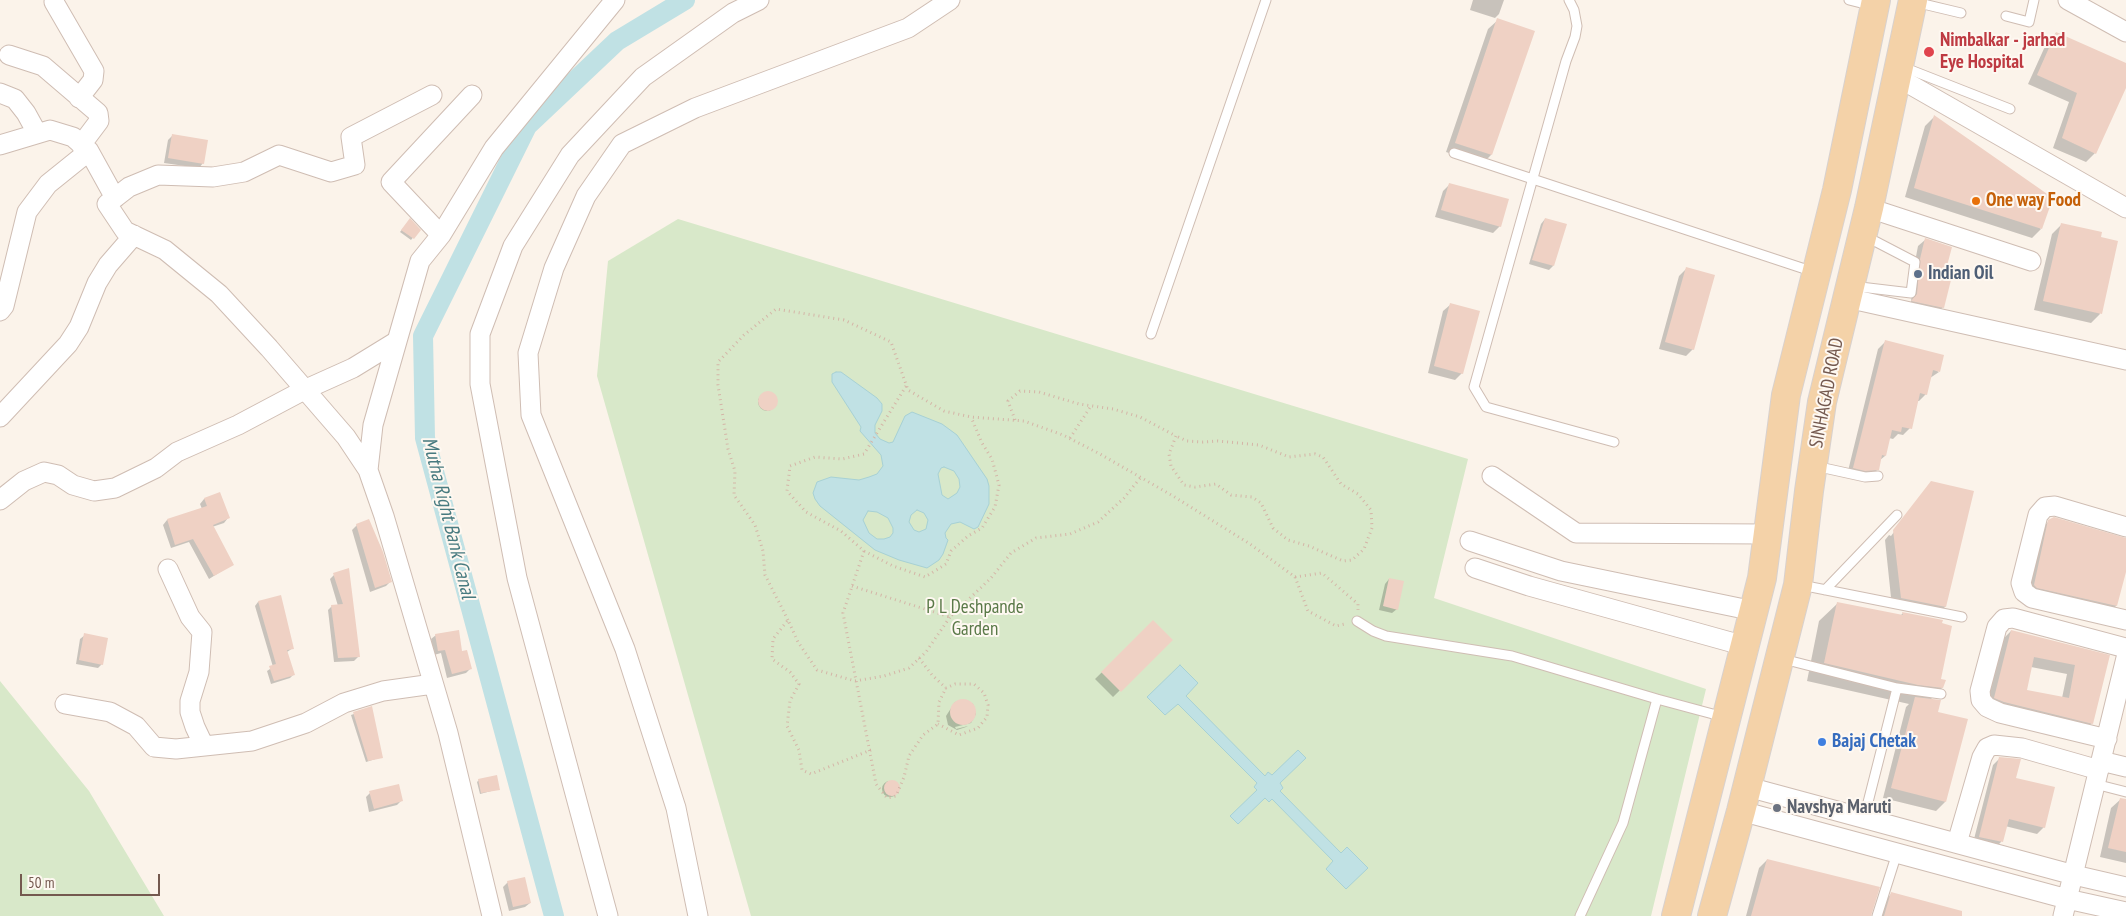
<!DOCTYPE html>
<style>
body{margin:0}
#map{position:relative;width:2126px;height:916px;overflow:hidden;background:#fbf3ea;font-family:"PT Sans Narrow",sans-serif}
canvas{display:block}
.scale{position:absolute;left:20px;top:874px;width:140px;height:22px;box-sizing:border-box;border:2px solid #74594f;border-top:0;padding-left:6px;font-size:15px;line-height:18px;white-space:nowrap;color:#74594f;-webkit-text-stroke:4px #fef8f1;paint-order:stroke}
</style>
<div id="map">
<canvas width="2126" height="916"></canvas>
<div class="scale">50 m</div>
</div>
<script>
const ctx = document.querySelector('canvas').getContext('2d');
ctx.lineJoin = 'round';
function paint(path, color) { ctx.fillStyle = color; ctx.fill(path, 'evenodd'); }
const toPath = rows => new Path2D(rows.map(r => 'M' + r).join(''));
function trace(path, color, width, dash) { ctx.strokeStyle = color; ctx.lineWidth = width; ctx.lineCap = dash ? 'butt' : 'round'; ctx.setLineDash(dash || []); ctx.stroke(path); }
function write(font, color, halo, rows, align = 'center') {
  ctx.font = font + ' "PT Sans Narrow",sans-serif'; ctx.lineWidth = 4; ctx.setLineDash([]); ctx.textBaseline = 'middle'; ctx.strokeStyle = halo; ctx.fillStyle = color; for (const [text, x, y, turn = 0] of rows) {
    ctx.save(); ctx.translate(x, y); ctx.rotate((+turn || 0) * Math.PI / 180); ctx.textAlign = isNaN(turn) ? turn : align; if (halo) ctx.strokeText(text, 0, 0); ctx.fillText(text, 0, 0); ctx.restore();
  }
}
const green = toPath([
 [678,219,1468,459,1434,598,1706,689,1651,916,751,916,597,376,608,261],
 [0,681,89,791,164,916,0,916]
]);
const water = toPath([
 [836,372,841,372,877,398,882,404,882,411,875,425,875,433,880,439,889,443,893,442,905,416,912,412,942,424,957,435,987,479,989,486,989,504,978,527,974,529,960,522,951,524,945,533,946,538,948,540,943,554,939,560,927,568,899,560,875,550,820,506,815,499,813,493,817,482,831,477,859,480,869,477,877,474,883,466,881,455,860,431,861,427,832,382,832,374,836,372],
 [944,467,954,471,959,479,960,487,957,493,948,499,942,495,938,474,941,468,944,467],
 [917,510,924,513,928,520,926,529,919,532,914,530,909,522,911,515,917,510],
 [868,511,877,512,888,518,893,528,893,533,890,537,884,539,877,539,869,533,863,520,868,511],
 [1180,665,1198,683,1186,696,1265,776,1268,772,1272,775,1298,750,1306,758,1280,783,1283,788,1280,791,1341,853,1347,847,1368,868,1346,889,1326,869,1333,861,1272,799,1269,802,1265,798,1238,824,1230,816,1257,790,1254,787,1257,783,1178,704,1165,715,1147,697,1180,665]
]);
const shadow = toPath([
 [1473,0,1504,0,1499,14,1495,18,1470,10],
 [1498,20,1491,155,1482,164,1446,152,1488,29],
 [2056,33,2126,64,2126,85,2095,153,2086,162,2053,148,2069,102,2028,84,2047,42],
 [1934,117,2041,229,2032,238,1905,197,1925,126],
 [172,136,203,163,199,168,164,163,168,140],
 [1450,184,1500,226,1493,233,1435,217,1443,191],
 [1545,219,1553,266,1549,270,1529,264,1541,224],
 [408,222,419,230,411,240,400,232],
 [2062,224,2100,314,2091,323,2034,310,2052,234],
 [1925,240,1942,278,1943,307,1936,314,1906,308,1911,302,1914,267,1918,246],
 [1686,269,1693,349,1686,356,1659,349,1679,276],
 [1450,305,1462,373,1455,380,1428,373,1443,311],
 [1885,342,1939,372,1930,378,1926,394,1919,401,1917,401,1910,428,1903,435,1898,434,1893,439,1889,438,1885,456,1880,460,1878,469,1871,476,1847,475,1878,349],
 '758 402a9 9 0 1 1 18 0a9 9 0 1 1-18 0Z',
 [1931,482,1973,492,1945,607,1935,616,1892,607,1885,540,1889,535,1891,536],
 [219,494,228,518,224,523,212,527,233,564,209,579,189,542,171,548,163,525,167,520,202,509,200,504,204,499],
 [2051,519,2126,539,2126,567,2116,606,2107,615,2027,596,2039,531],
 [357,525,390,582,386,586,370,592,352,530],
 [348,570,358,657,354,661,334,662,328,610,332,606,338,606,330,579,334,575],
 [1389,579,1397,609,1392,613,1379,610,1385,584],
 [280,597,293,648,287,652,293,675,290,678,271,684,267,671,273,667,255,606,258,602],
 [1838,603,1900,616,1903,613,1939,680,1942,688,1930,700,1936,712,1945,802,1936,811,1883,798,1906,707,1909,704,1807,681,1819,621],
 [1153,622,1171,640,1113,697,1095,679],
 [2011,631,2109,656,2092,723,2082,733,1985,707,2002,640],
 [2031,667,2067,674,2062,698,2026,691],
 [85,635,102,664,98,668,76,664,80,639],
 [436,635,461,653,470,669,466,673,447,678,441,653,434,655,431,639],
 [965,700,973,704,976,714,971,723,955,727,956,729,968,726,966,727,957,730,948,725,946,716,955,702],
 [371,708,382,757,366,762,351,715],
 [2000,758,2014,779,2044,827,2037,834,2005,826,2001,842,1994,849,1973,843,1993,765],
 [479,780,499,789,480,794,477,782],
 '882 789a8 8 0 1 1 16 0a8 8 0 1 1-16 0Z',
 [370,793,401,801,397,805,369,812,366,797],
 [2121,799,2126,800,2126,863,2100,857,2111,808],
 [1767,860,1870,916,1746,916,1759,868],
 [508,882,530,903,525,907,509,911,503,887],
 [1891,894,1941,916,1879,916,1884,902]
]);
const canal = toPath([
 [554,916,425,438,423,336,527,126,617,41,685,0]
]);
const building = toPath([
 [1497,18,1535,31,1492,155,1455,143],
 [2056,32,2126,63,2126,88,2096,154,2062,138,2077,93,2037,75],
 [1934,115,2053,198,2042,229,1914,188],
 [172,134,208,140,204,164,168,158],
 [1449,183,1509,199,1501,227,1441,210],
 [410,218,421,230,414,239,401,230],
 [1545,218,1567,224,1554,266,1532,260],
 [2061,223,2102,232,2101,237,2118,241,2102,314,2043,301],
 [1925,238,1952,247,1944,277,1951,280,1944,308,1911,301,1917,294,1920,259],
 [1686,267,1715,275,1694,350,1665,342],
 [1450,303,1480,311,1463,374,1434,366],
 [1885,340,1944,355,1940,372,1933,370,1927,395,1920,393,1912,429,1902,427,1901,432,1892,430,1886,456,1882,455,1879,470,1865,471,1853,468],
 '758 401a10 10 0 1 1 20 0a10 10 0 1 1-20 0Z',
 [1931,481,1974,491,1946,607,1901,598,1893,530],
 [220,492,230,518,213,525,234,565,214,576,193,539,175,545,167,519,207,506,204,498],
 [2054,517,2126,538,2126,572,2117,606,2037,588,2034,585,2048,520],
 [369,519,383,552,392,582,375,588,356,524],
 [349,568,360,657,338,658,331,605,343,604,333,573],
 [1389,578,1404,581,1398,610,1383,606],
 [281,595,294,649,287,650,295,675,274,681,269,666,276,664,258,601],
 [1837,602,1903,615,1902,612,1943,620,1942,623,1952,626,1941,679,1946,680,1943,688,1918,685,1824,663],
 [1153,620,1173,640,1121,692,1101,672],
 [459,630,462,651,467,650,472,669,452,674,445,650,438,651,435,634],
 [2011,630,2110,655,2093,724,2004,702,1994,698],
 [2034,657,2075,665,2069,698,2027,690],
 [84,633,108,638,103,665,79,660],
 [1915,697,1941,700,1938,712,1968,719,1946,802,1891,788],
 '950 712a13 13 0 1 1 26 0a13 13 0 1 1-26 0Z',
 [372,706,383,758,368,761,353,712],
 [1999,757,2021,759,2016,778,2055,787,2045,828,2009,819,2003,842,1979,837],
 [497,775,500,790,481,793,478,779],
 '884 788a8 8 0 1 1 16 0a8 8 0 1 1-16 0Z',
 [399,784,403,801,374,809,369,791],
 [2120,798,2126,799,2126,852,2108,848],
 [1767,859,1880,887,1871,916,1751,916],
 [525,877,531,903,513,907,507,881],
 [1891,892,1962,911,1962,916,1884,916]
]);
const path = toPath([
 [906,386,864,454,842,459,815,457,790,466,787,491,806,512,841,531,864,551,893,566,925,577,946,564,951,551,968,536,982,528,995,507,999,485,992,459,982,443,971,417],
 [1015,420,1008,401,1020,391,1039,392,1079,404,1113,409,1140,417,1176,436,1169,454,1171,466,1184,485,1195,487,1216,484,1231,495,1252,497,1261,503,1273,528,1288,540,1309,546,1343,561,1352,560,1364,549,1372,528,1371,510,1358,494,1341,484,1323,457,1315,454,1289,457,1259,445,1218,441,1203,442,1187,441,1176,436],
 [1070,438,1091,406],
 [864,551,843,613,876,784,887,798,896,796,904,777,909,756,923,735,938,724,939,702,946,688],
 [1295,577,1322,573,1358,604,1358,610],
 [852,586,950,617,991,578,1011,553,1036,538,1070,534,1098,522,1124,498,1141,477],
 [788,620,765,575,763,551,755,525,734,495,735,471,728,449,718,385,718,362,744,335,776,309,844,320,891,342,908,390,944,411,971,417,1024,421,1063,435,1100,454,1173,496,1250,544,1295,577,1308,611,1336,626,1345,624],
 [919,658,932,675,946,688,955,684,974,684,984,693,988,705,987,717,978,728,959,735,938,724],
 [871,750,811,774,802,770,799,750,787,726,790,701,799,684,790,672,772,659,773,639,788,620,798,642,817,670,855,681,884,676,909,668,926,652,950,617]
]);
const service = toPath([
 [1569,0,1574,10,1577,26,1575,37,1566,61,1474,387,1486,407,1614,442],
 [1849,0,1873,6],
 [1915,2,1961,13],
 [2006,16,2029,22,2034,0],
 [1903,67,2010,109],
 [1454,153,1814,272],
 [1852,286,1911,293,1915,262,1865,236],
 [1151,334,1266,0],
 [1815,466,1865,477,1878,476],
 [1801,585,1962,617],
 [1825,590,1897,515],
 [1357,621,1373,631,1386,636,1512,656,1657,699],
 [1783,659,1897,688,1941,694],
 [2095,784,2126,792],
 [1864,818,1897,688],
 [1580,916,1623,823,1657,699,1724,717],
 [1877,916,1897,853]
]);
const minor = toPath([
 [2068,0,2126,32],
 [54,2,94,71,93,80,79,98],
 [9,55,43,66,98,113,99,121,81,145],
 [1897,77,2126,208],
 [0,93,15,99,26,113,37,133],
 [432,95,351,137,355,165,331,172,279,155,244,172,213,177,158,175,129,187,107,204,125,231,165,250,219,294,269,348,346,437,368,470,384,516,448,733,492,916],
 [0,145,50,130,73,137,89,151,115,198],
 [1869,208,2031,261],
 [441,235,391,182,472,95],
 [1847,298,2126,360],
 [0,311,4,306,27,212,48,184,89,151],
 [0,417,68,344,79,327,97,283,108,265,134,235],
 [368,470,373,425,420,261,441,235,494,148,615,0],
 [1492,476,1576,533,1767,534],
 [0,500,24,481,44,472,58,475,73,485,94,491,115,488,156,468,177,452,238,425,304,390,353,368,397,341],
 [2126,527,2055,506,2045,507,2038,515,2021,583,2024,592,2032,598,2126,620],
 [1470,541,1561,571,1754,611],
 [1475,568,1529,586,1745,646],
 [168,569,190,617,202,632,199,672,190,701,190,712,195,727,204,746],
 [65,704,110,712,136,726,154,747,176,749,252,741,306,723,344,703,383,691,433,684],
 [2107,739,2000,713,1987,707,1981,700,1980,691,1997,627,2004,619,2013,618,2126,648],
 [2101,761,2126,767],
 [1748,787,2074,875,2126,887],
 [1741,811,2067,899,2126,912],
 [1957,843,1982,757,1987,748,1994,745,2022,748,2099,770],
 [608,916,517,578,480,384,480,334,513,246,570,155,643,77,733,13,759,0],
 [698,916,676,808,625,649,531,415,528,353,554,268,586,196,622,144,695,108,908,28,950,0],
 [2063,916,2126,658]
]);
const primary = toPath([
 [1676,916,1762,578,1786,395,1837,190,1876,0],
 [1712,916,1741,811,1798,585,1809,491,1822,402,1869,208,1913,0]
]);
const markers = [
 [1929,52,6,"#e0444e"],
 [1976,201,5,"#e8710a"],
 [1918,274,5,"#5c6f8a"],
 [1822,742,5,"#3f7fe0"],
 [1777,808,5,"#6b7280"]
];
const healthNames = [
 ["Nimbalkar - jarhad",1940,41],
 ["Eye Hospital",1940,63]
];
const foodNames = [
 ["One way Food",1986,201]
];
const serviceNames = [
 ["Indian Oil",1928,274]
];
const streetNames = [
 ["SINHAGAD ROAD",1827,393,-79]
];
const parkNames = [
 ["P L Deshpande",975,608],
 ["Garden",975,630]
];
const shopNames = [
 ["Bajaj Chetak",1832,742]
];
const worshipNames = [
 ["Navshya Maruti",1787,808]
];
const waterNames = [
 ["Mutha Right Bank Canal",448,518,76]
];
paint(green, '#d8e8c9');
paint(water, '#c0e1e4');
trace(water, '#a7d1d5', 1);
paint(shadow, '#0003');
trace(canal, '#c0e1e4', 20);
paint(building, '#efd1c4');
trace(service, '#cfbdb3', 11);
trace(minor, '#cfbdb3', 21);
trace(primary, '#d8d1ce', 30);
trace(path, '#d4b5a7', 3, [1, 4]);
trace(service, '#fff', 9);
trace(minor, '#fff', 19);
trace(primary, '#f4d2a8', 28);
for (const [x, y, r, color] of markers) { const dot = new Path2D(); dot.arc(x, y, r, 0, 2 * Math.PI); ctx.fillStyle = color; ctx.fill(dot); trace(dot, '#fef8f1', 2); }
write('bold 19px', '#be3a42', '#fef8f1', healthNames, 'left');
write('bold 19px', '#c56008', '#fef8f1', foodNames, 'left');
write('bold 19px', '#4e5e75', '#fef8f1', serviceNames, 'left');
write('19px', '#74594f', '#fef8f1', streetNames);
write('19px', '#5a7948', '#fef8f1', parkNames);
write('bold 19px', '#366cbe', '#fef8f1', shopNames, 'left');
write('bold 19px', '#5b616d', '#fef8f1', worshipNames, 'left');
write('italic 20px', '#477a7f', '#fef8f1', waterNames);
</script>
